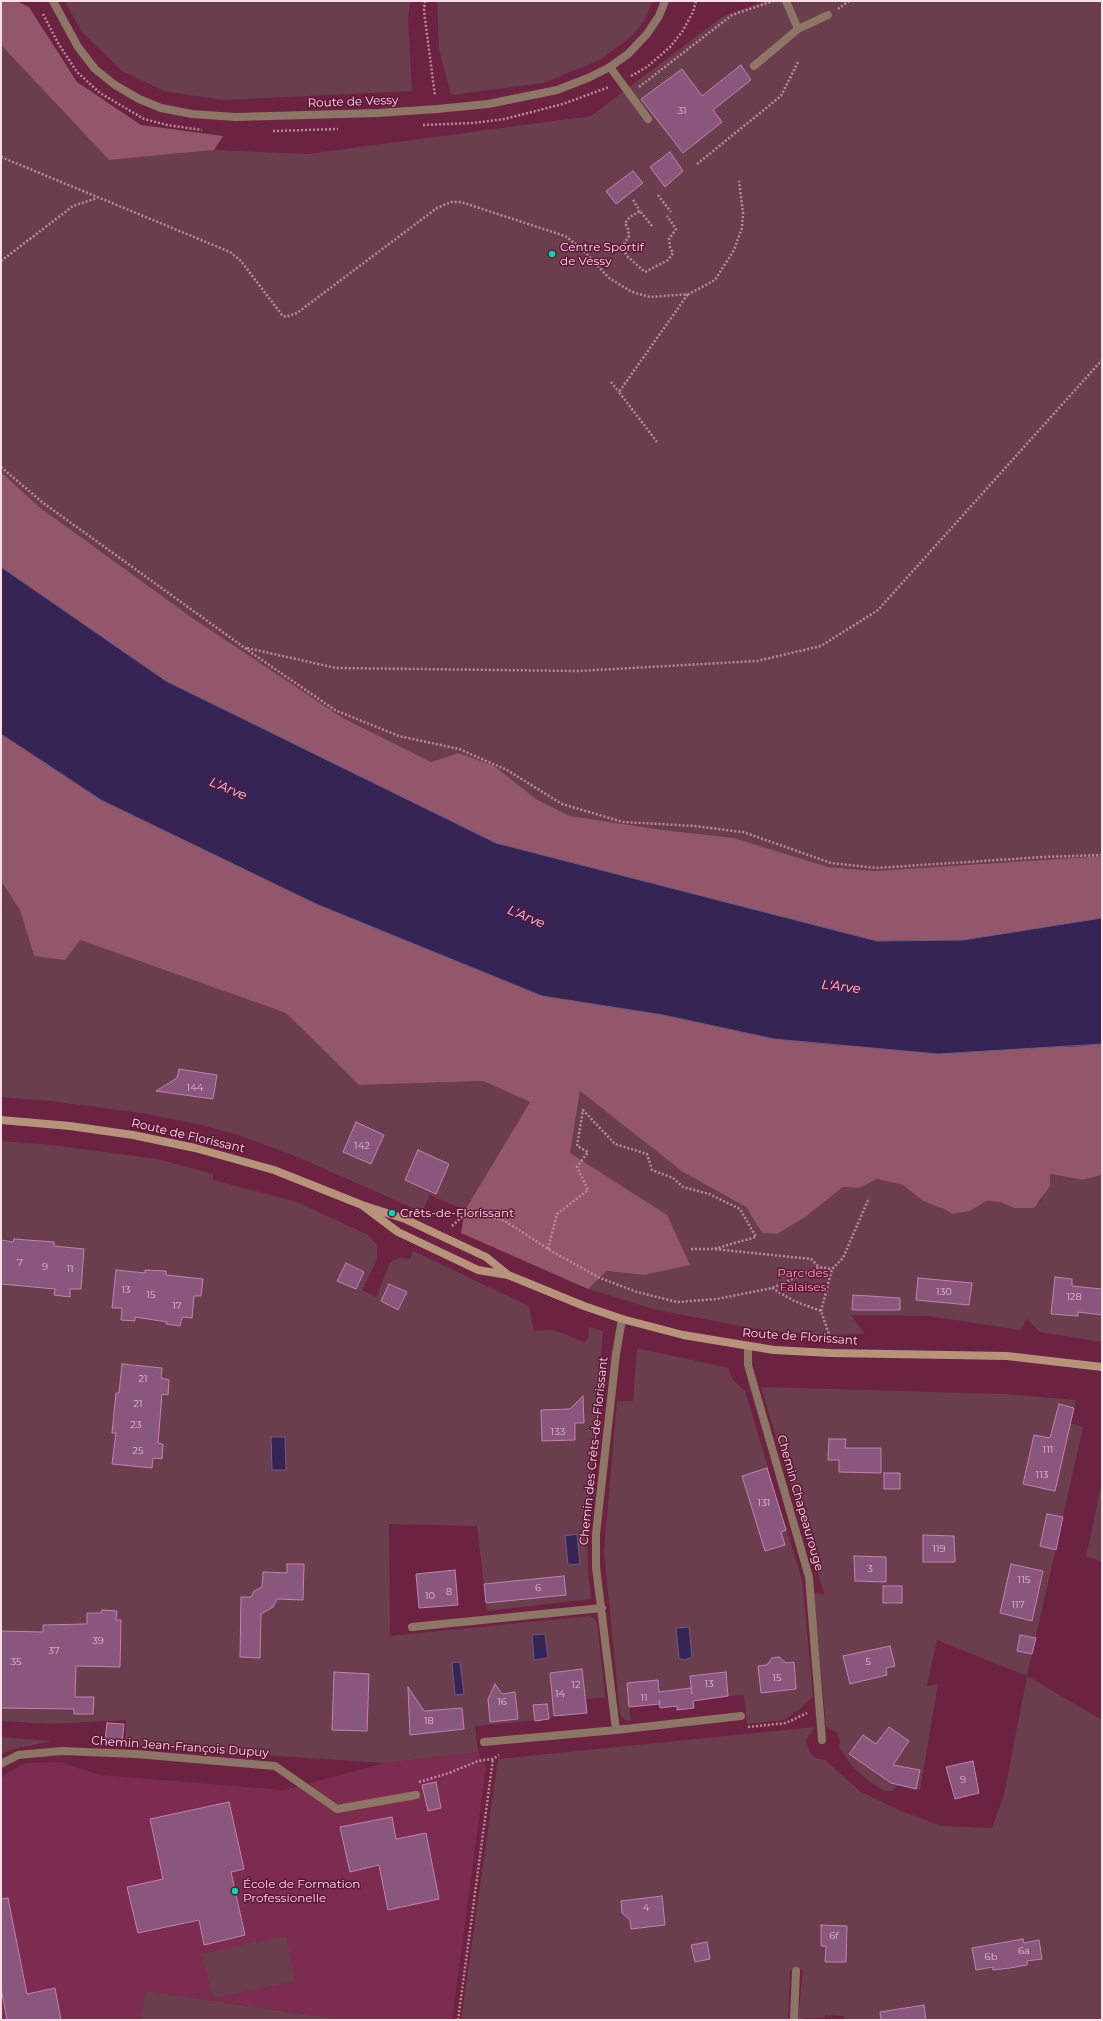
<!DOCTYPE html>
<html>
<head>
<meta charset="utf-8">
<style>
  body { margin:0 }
  #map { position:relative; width:1103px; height:2021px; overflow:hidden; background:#6c2241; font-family:Montserrat,sans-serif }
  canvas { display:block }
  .frame { position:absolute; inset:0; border:2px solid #fbdfe7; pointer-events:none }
</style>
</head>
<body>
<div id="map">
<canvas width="1103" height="2021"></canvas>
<div class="frame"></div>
</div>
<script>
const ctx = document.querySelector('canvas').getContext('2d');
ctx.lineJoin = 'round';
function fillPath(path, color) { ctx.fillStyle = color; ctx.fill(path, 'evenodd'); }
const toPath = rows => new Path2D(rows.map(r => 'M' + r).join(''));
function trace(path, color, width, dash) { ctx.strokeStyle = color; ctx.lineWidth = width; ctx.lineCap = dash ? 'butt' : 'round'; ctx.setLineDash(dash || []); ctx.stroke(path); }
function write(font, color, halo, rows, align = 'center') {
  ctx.font = font + ' Montserrat,sans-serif'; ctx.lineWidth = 3; ctx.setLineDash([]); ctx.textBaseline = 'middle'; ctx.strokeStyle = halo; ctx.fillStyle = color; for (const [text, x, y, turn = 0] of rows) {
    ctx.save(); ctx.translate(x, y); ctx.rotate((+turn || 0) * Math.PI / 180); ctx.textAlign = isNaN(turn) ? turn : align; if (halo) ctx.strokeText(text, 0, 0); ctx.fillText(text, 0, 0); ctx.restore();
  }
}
const built = toPath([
  [478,1752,486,1767,452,2020,345,2020,146,1991,141,2020,1,2020,1,1779,5,1774,26,1763,59,1762,100,1775,284,1790,385,1763]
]);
const green = toPath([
  [66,1,410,1,408,19,412,91,223,100,164,91,122,71,83,33,66,4],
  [437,1,653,1,644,21,633,35,600,60,543,83,451,95,439,49],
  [764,1,1102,1,1102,856,874,871,828,867,734,838,663,830,570,816,536,799,493,765,458,753,431,762,343,718,191,617,38,506,1,472,1,45,109,160,214,150,308,154,591,116,722,17],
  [1,881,20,910,34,956,80,940,286,1013,359,1085,483,1081,530,1102,465,1210,430,1195,422,1212,295,1156,238,1135,202,1125,142,1113,50,1101,1,1097],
  [580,1091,683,1172,746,1207,762,1233,777,1234,804,1218,843,1187,859,1188,877,1179,903,1185,923,1201,944,1209,952,1214,970,1211,986,1201,1000,1202,1014,1208,1040,1202,1044,1194,1049,1174,1083,1180,1102,1175,1102,1342,1040,1332,1027,1319,1020,1330,929,1316,851,1315,865,1334,816,1335,762,1330,657,1310,588,1289,607,1271,644,1275,570,1153],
  [1,1141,53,1145,157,1159,213,1174,213,1180,297,1202,368,1235,377,1245,377,1259,362,1290,376,1297,390,1263,399,1258,410,1259,413,1251,529,1306,534,1331,554,1330,584,1342,588,1339,589,1327,603,1331,587,1527,588,1571,591,1599,487,1611,477,1526,389,1524,390,1636,590,1616,597,1621,605,1698,586,1699,582,1669,550,1673,554,1716,549,1719,475,1726,478,1752,385,1763,125,1746,126,1720,50,1724,1,1721],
  [637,1348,728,1368,733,1380,745,1391,802,1580,813,1696,801,1708,784,1720,747,1724,744,1695,728,1696,725,1672,690,1676,692,1693,676,1694,675,1690,659,1692,658,1680,627,1683,631,1721,625,1720,620,1714,604,1551,617,1401,633,1401],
  [761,1387,1004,1394,1076,1400,1070,1423,1083,1427,1027,1676,1102,1720,1102,2020,844,2020,844,2016,825,2015,825,2018,805,2018,805,2020,798,2020,803,1969,790,1970,788,2020,461,2020,498,1759,815,1727,806,1740,810,1753,816,1758,825,1760,861,1792,901,1811,941,1826,992,1828,1004,1795,1027,1676,937,1640,927,1686,938,1684,920,1790,898,1785,892,1791,885,1791,870,1782,855,1769,839,1748,840,1741,837,1733,826,1726,814,1593,824,1594],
  [1102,1482,1102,1562,1086,1556],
  [1,1737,51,1741,10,1750,1,1755],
  [286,1936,295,1981,213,1998,202,1954],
  [146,1991,345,2020,141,2020]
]);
const forest = toPath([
  [1,1,16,1,29,7,77,82,141,125,223,136,214,150,109,160,1,45],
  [1,472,38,506,191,617,343,718,431,762,458,753,493,765,536,799,570,816,663,830,734,838,828,867,874,871,1102,856,1102,918,963,940,877,941,496,843,166,681,1,567],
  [1,734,101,800,316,904,542,996,663,1015,774,1039,844,1046,1070,1047,1102,1044,1102,1175,1083,1180,1050,1174,1050,1186,1034,1208,1014,1208,1000,1202,986,1201,970,1211,952,1214,944,1209,923,1201,903,1185,877,1179,859,1188,843,1187,804,1218,777,1234,762,1233,746,1207,683,1172,580,1091,570,1153,667,1215,690,1265,644,1275,607,1271,588,1289,461,1233,465,1210,530,1102,483,1081,359,1085,286,1013,80,940,65,960,34,956,20,910,1,881]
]);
const water = toPath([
  [1,567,166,681,496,843,877,941,963,940,1102,918,1102,1044,938,1054,774,1039,663,1015,542,996,316,904,101,800,1,734,1,567],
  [271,1437,285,1437,286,1470,272,1470,271,1437],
  [577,1534,580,1564,568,1565,565,1536,577,1534],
  [689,1627,692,1657,685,1660,679,1659,676,1628,689,1627],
  [545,1634,548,1658,534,1660,532,1635,545,1634],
  [460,1662,464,1694,455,1695,452,1663,460,1662]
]);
const building = toPath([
  [741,65,751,80,713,110,722,122,683,153,641,99,682,69,702,96,741,65],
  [670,152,683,171,665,187,650,167,670,152],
  [633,171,643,183,616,204,606,191,633,171],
  [179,1069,217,1075,213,1099,156,1091,177,1078,179,1069],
  [356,1122,384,1135,371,1164,343,1152,356,1122],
  [418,1150,449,1164,436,1194,405,1180,418,1150],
  [14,1239,54,1242,54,1246,84,1249,81,1289,70,1289,70,1297,54,1295,55,1289,1,1284,1,1240,13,1242,14,1239],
  [346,1263,364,1272,356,1289,337,1281,346,1263],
  [116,1270,145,1273,145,1270,166,1271,166,1275,203,1279,201,1296,194,1296,192,1318,182,1317,180,1326,166,1324,167,1322,135,1317,135,1321,121,1320,122,1308,112,1308,116,1270],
  [1055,1277,1072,1279,1072,1286,1102,1289,1102,1315,1078,1312,1078,1316,1051,1314,1055,1277],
  [918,1278,972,1283,969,1305,916,1300,918,1278],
  [389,1284,407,1292,398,1310,381,1301,389,1284],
  [853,1295,900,1298,900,1310,852,1310,853,1295],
  [122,1364,162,1368,161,1378,169,1380,168,1395,162,1394,158,1443,163,1444,162,1459,153,1458,152,1468,112,1464,116,1433,112,1433,116,1393,119,1393,122,1364],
  [583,1396,584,1423,575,1423,575,1440,542,1441,541,1410,570,1409,583,1396],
  [1059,1404,1074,1408,1055,1491,1023,1484,1034,1435,1050,1438,1059,1404],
  [829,1439,846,1439,845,1448,881,1448,881,1473,839,1472,839,1460,828,1460,829,1439],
  [767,1468,786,1530,781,1532,785,1545,765,1551,742,1476,767,1468],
  [884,1473,900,1473,900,1489,884,1489,884,1473],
  [1047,1514,1063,1517,1056,1550,1040,1546,1047,1514],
  [923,1535,954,1536,955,1562,923,1562,923,1535],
  [854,1556,886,1557,886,1582,855,1581,854,1556],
  [287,1564,304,1564,303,1600,277,1599,273,1607,261,1614,260,1658,240,1657,241,1597,251,1597,254,1591,262,1587,263,1572,287,1573,287,1564],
  [1011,1564,1043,1571,1032,1621,1000,1613,1011,1564],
  [455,1570,458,1605,419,1608,416,1574,455,1570],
  [564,1576,566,1595,486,1603,484,1584,564,1576],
  [883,1586,902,1586,902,1603,883,1603,883,1586],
  [102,1610,117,1611,116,1620,121,1620,120,1667,76,1666,75,1697,94,1697,93,1714,74,1714,74,1709,1,1708,1,1631,43,1632,43,1625,87,1624,87,1613,101,1613,102,1610],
  [1020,1635,1036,1638,1032,1654,1017,1651,1020,1635],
  [890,1646,895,1666,886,1668,887,1675,850,1684,843,1656,890,1646],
  [779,1657,786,1663,794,1662,796,1689,761,1693,758,1666,767,1665,772,1658,779,1657],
  [582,1669,587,1713,554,1716,550,1673,582,1669],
  [334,1672,369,1674,367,1731,332,1730,334,1672],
  [726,1672,728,1696,693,1701,694,1708,677,1710,677,1706,660,1708,659,1700,660,1704,629,1707,627,1683,658,1680,659,1692,691,1688,692,1694,690,1676,726,1672],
  [495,1684,502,1694,515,1692,518,1719,490,1722,488,1699,495,1684],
  [408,1687,424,1711,462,1708,464,1729,410,1735,408,1687],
  [547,1704,549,1719,535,1721,533,1705,547,1704],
  [107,1723,124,1724,122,1743,105,1741,107,1723],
  [889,1727,909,1741,893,1765,920,1770,916,1789,891,1783,849,1754,863,1735,876,1744,889,1727],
  [973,1761,979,1793,955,1799,946,1767,973,1761],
  [436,1782,441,1808,428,1811,422,1785,436,1782],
  [229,1802,244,1869,231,1872,245,1935,204,1945,199,1920,138,1933,127,1887,163,1879,150,1819,229,1802],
  [392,1817,396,1839,426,1833,439,1899,388,1910,379,1865,350,1872,340,1827,392,1817],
  [662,1896,665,1925,631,1929,630,1920,622,1913,621,1901,662,1896],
  [8,1898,27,1994,55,1988,61,2020,7,2020,1,1988,1,1899,8,1898],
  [821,1925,847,1926,846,1962,825,1962,826,1946,821,1946,821,1925],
  [1023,1939,1024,1943,1039,1940,1042,1959,1027,1961,1027,1965,1010,1968,993,1970,993,1967,976,1970,972,1948,1023,1939],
  [707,1942,710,1959,695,1962,691,1945,707,1942],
  [924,2005,926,2020,881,2020,880,2012,924,2005]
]);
const path = toPath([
  [425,1,424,11,435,96],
  [838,9,849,1],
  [43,14,58,43,77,72,100,93,144,119,167,125,202,130],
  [631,76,647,67,670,47,682,32,693,12,696,1],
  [639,87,732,15,773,1],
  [423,125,472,123,505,119,563,104,609,87],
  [273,131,338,129],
  [1,157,230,252,241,261,282,315,286,317,297,313,437,208,451,202,461,202,565,236,581,248,609,278,632,292,650,297,689,294,715,280,734,250,742,228,743,213,739,181],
  [697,164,781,96,798,62],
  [658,195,671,212],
  [633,200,640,211],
  [652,226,640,211,630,217,625,223,628,229,629,236,622,247,627,256,645,272,668,260,673,253,670,247,669,239,676,229,667,216],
  [1,261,73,206,97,198],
  [611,382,619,392],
  [657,442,619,392,688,294],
  [1,467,42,502,256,656,335,710,399,736,459,749,507,770,562,804,623,822,695,826,743,832,831,863,876,868,1043,857,1102,855],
  [247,648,336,668,578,671,757,661,821,646,878,610,1102,360],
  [452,1226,463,1216,475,1211,505,1221,553,1252,600,1278,637,1292,677,1302,717,1299,772,1288,819,1267,832,1269],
  [548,1249,557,1214,588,1190,577,1167,588,1152,577,1146,583,1110,615,1144,647,1154,652,1170,673,1178,683,1187,709,1194,740,1209,756,1237,714,1249,811,1259,819,1267],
  [691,1249,714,1249],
  [772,1288,794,1301,821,1311,831,1340],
  [821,1311,832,1269,843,1258,869,1198],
  [748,1727,786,1723,807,1713],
  [419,1782,449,1773,478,1761,493,1759,499,1755],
  [458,2020,493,1759]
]);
const service = toPath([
  [786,1,798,29],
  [754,66,798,29,828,15],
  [610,67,648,119],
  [1,1764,18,1755,62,1751,136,1754,275,1766,337,1809,416,1795],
  [794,2020,796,1971]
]);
const minor = toPath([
  [622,1319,616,1354,596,1534,596,1567,616,1730,741,1716],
  [748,1347,748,1365,809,1577,822,1740],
  [412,1627,602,1608],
  [484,1742,616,1730]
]);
const tertiary = toPath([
  [53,1,78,47,95,69,115,85,139,99,161,108,192,114,235,117,378,113,437,109,488,104,557,90,588,78,610,67,628,54,647,34,659,16,665,1]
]);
const secondary = toPath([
  [1,1120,70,1126,133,1135,195,1148,274,1170,362,1205,405,1219,486,1257,507,1274],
  [362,1205,398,1232,478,1270,508,1275,584,1306,622,1319,683,1335,774,1350,831,1353,1007,1356,1102,1367]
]);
const markers = [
  [552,254,4,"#00d5b7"],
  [392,1213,4,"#00d5b7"],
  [235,1891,4,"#00d5b7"]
];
const numberNames = [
  ["31",682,111],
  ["144",195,1088],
  ["142",362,1146],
  ["7",20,1263],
  ["9",45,1267],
  ["11",70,1269],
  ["13",126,1290],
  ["130",944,1292],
  ["15",151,1295],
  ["128",1074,1297],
  ["17",177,1306],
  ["21",143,1379],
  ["21",138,1404],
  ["23",136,1425],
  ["133",558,1432],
  ["111",1048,1450],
  ["25",138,1451],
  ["113",1042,1475],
  ["131",764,1503],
  ["119",939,1549],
  ["3",870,1569],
  ["115",1024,1580],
  ["6",538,1588],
  ["8",449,1592],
  ["10",430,1596],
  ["117",1018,1605],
  ["39",98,1641],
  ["37",54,1651],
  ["35",16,1662],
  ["5",868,1662],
  ["15",777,1678],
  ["13",709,1684],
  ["12",576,1685],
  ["14",560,1694],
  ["11",644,1698],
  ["16",502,1702],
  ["18",429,1721],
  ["9",963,1780],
  ["4",646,1908],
  ["6f",834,1936],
  ["6a",1024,1951],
  ["6b",991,1957]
];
const streetNames = [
  ["Route de Vessy",353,102,-2],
  ["Route de Florissant",188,1136,13],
  ["Route de Florissant",800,1337,4],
  ["Chemin des Crêts-de-Florissant",594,1451,-84],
  ["Chemin Chapeaurouge",800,1503,74],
  ["Chemin Jean-François Dupuy",180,1747,4]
];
const poiNames = [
  ["Centre Sportif",560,247],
  ["de Vessy",560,261],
  ["Crêts-de-Florissant",400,1213],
  ["École de Formation",243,1884],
  ["Professionelle",243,1898]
];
const parkNames = [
  ["Parc des",803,1273],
  ["Falaises",803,1287]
];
const waterNames = [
  ["L'Arve",228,789,23],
  ["L'Arve",526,917,23],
  ["L'Arve",841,987,7]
];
fillPath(built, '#7c2c4e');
fillPath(green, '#6b3e4e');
fillPath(forest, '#93576c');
fillPath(water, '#352454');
trace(water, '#705c80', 1);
fillPath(building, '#8a577c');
trace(building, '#c67fb2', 1);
trace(path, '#ba899c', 2.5, [2, 2]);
trace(service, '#8d7666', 8);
trace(minor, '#8d7666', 8);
trace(tertiary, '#8d7666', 8);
trace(secondary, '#b79379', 8);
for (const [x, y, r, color] of markers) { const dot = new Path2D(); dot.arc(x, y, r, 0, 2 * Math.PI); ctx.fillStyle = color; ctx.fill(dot); trace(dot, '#5f1637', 1.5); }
write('10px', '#dfbdcc', null, numberNames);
write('12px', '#fbdfe7', '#5f1637', streetNames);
write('12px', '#fbdfe7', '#5f1637', poiNames, 'left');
write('12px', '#fa9fbe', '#5f1637', parkNames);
write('italic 13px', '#ddd4f5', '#5f1637', waterNames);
</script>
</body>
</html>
